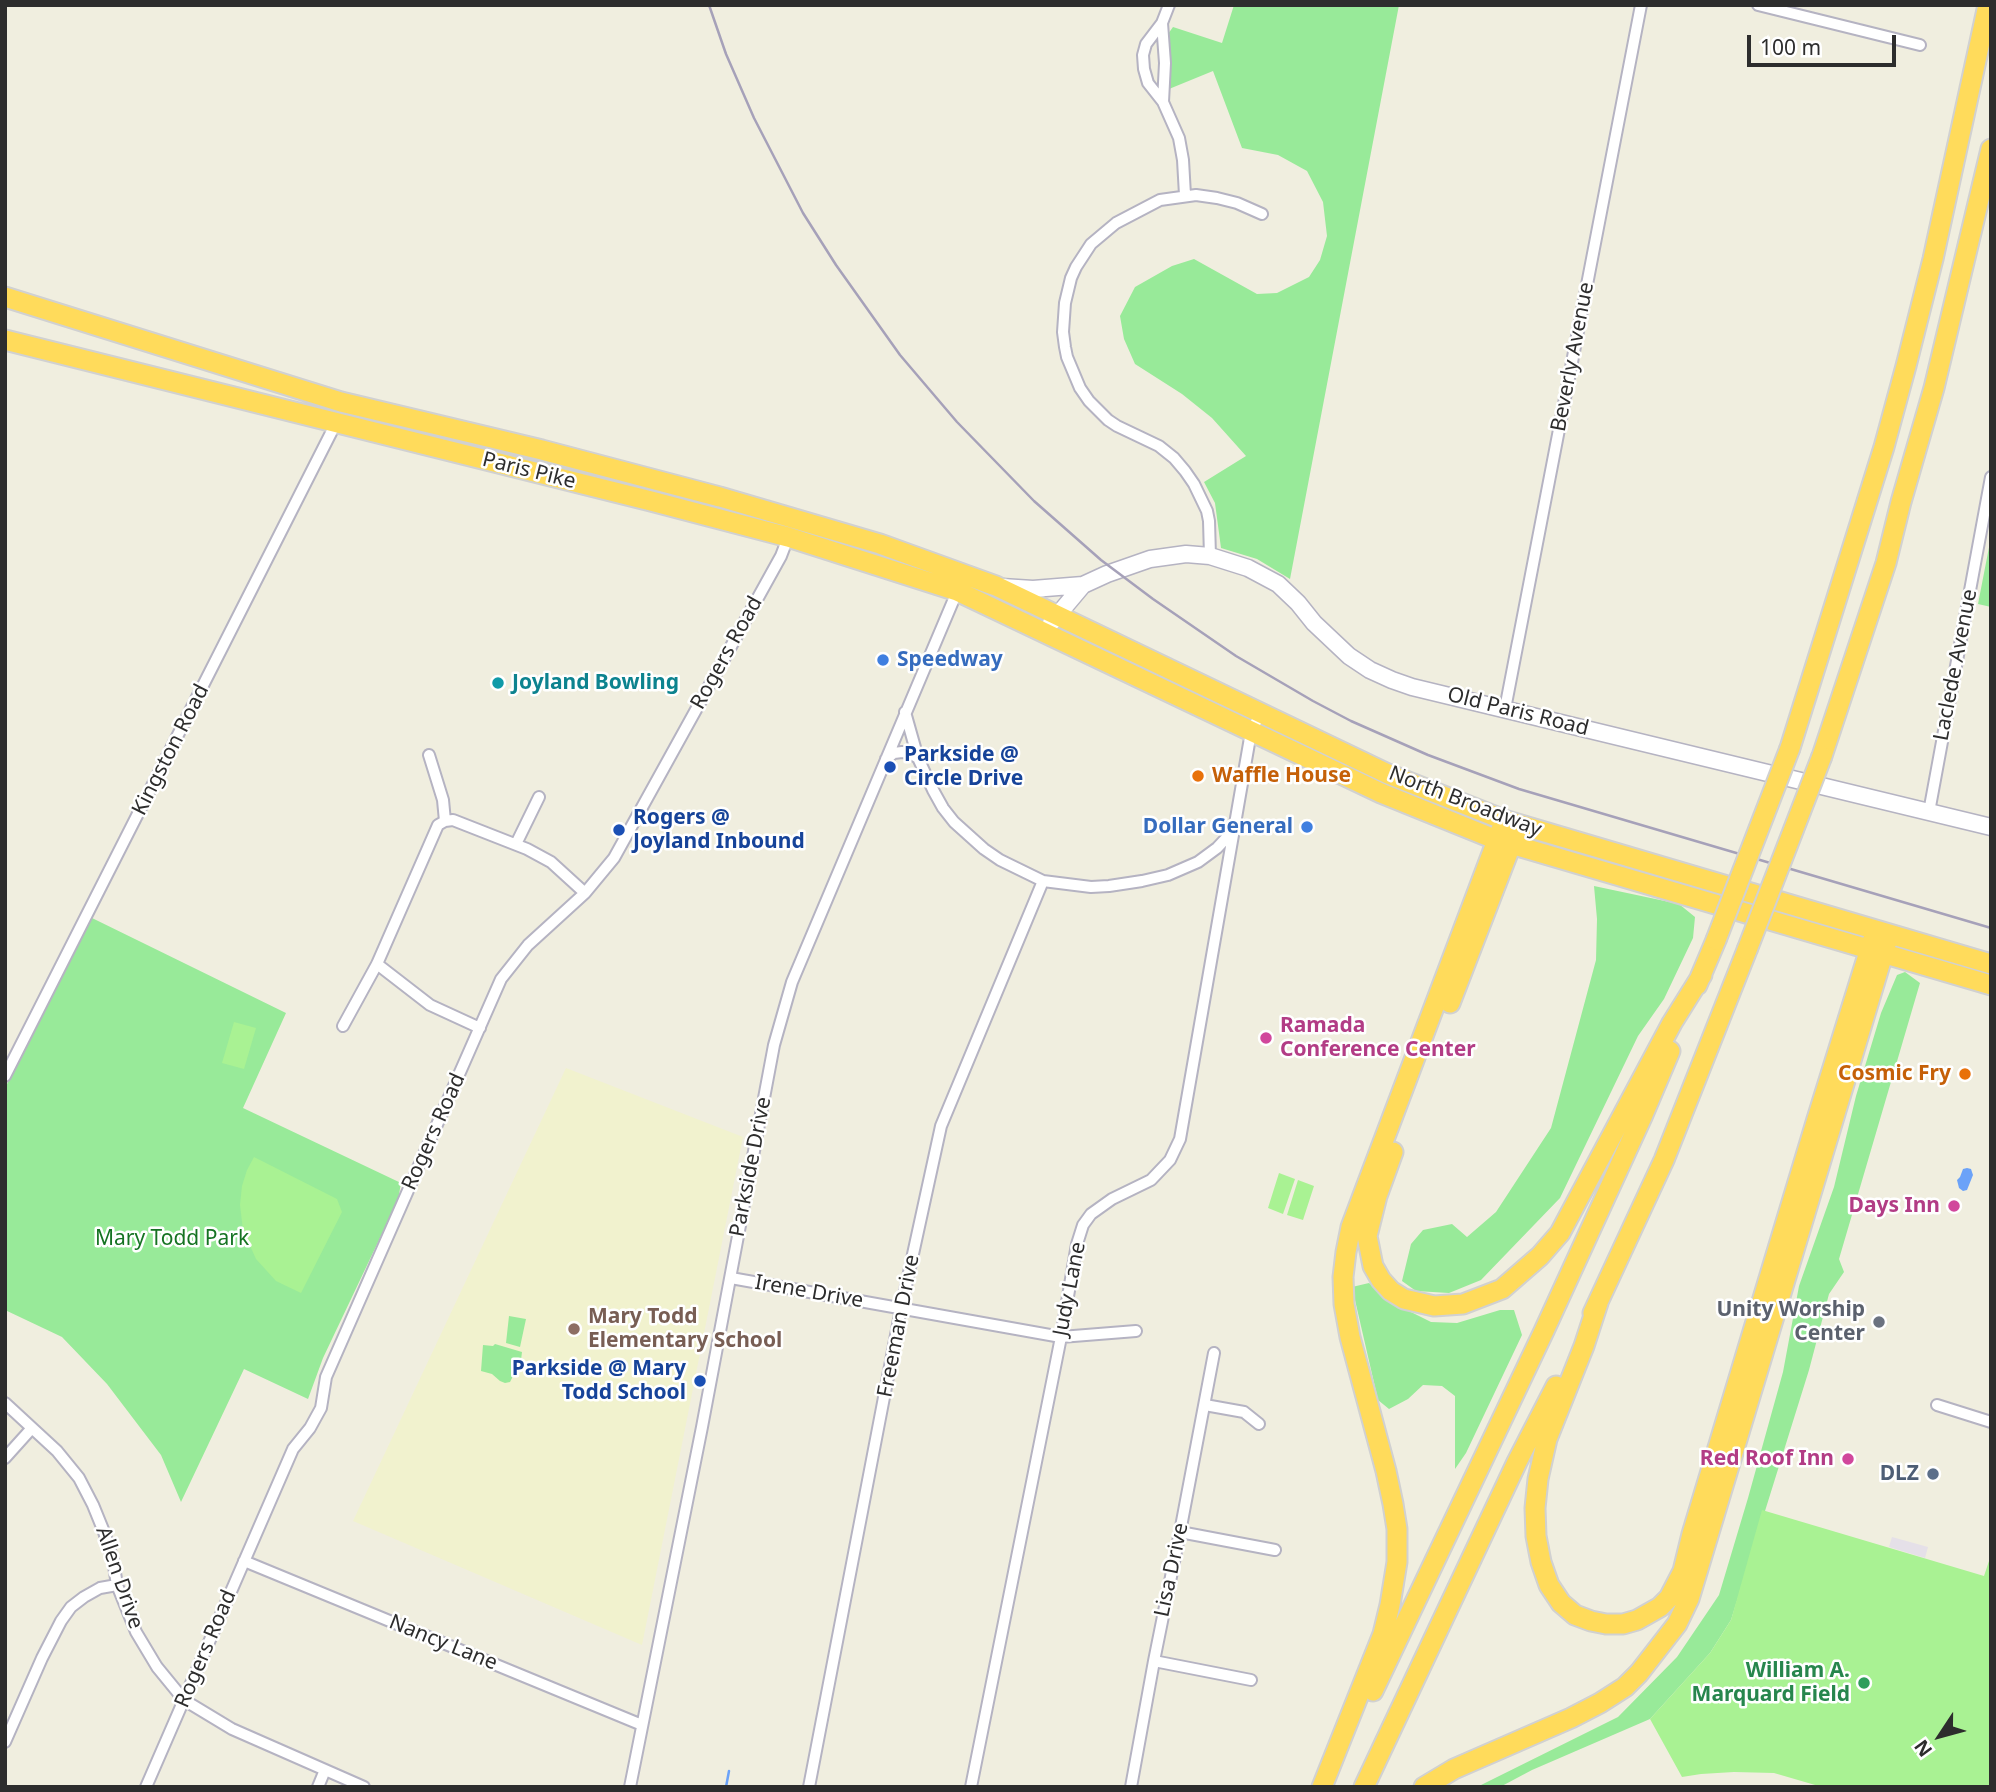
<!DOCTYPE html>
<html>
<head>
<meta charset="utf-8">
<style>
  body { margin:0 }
  #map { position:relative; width:1996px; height:1792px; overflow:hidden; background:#f0eedf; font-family:"Noto Sans",sans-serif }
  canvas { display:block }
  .frame { position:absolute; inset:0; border:7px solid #2d2d2d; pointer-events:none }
  .north { position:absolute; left:1905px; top:1701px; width:70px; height:70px; -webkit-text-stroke:5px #fff; paint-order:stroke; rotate:234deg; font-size:19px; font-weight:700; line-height:28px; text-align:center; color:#2d2d2d }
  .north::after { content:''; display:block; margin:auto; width:24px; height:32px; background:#2d2d2d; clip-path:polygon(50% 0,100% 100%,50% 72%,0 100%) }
  .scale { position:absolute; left:1747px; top:35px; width:149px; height:32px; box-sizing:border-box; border:4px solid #2d2d2d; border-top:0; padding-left:9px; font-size:21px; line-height:24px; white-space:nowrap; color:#2d2d2d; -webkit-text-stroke:5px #fff; paint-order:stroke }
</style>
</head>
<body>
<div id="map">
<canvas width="1996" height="1792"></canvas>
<div class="frame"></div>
<div class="north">N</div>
<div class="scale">100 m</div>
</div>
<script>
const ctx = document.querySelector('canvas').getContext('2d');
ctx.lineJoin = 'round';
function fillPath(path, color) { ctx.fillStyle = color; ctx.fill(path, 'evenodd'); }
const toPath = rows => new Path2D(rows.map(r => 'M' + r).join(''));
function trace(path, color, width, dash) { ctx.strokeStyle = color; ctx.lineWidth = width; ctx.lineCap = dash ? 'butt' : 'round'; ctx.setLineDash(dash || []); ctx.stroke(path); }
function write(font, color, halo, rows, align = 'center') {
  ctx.font = font + ' "Noto Sans",sans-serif'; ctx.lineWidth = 5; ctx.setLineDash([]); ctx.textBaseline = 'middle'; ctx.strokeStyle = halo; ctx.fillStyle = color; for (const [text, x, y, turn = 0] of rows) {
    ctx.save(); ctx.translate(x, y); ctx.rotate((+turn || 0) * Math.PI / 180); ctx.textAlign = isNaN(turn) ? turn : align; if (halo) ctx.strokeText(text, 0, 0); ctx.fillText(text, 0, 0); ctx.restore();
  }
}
const industrial = toPath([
  [1892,1537,1928,1547,1925,1558,1889,1547]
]);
const education = toPath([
  [566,1068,743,1137,642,1645,353,1521]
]);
const green = toPath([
  [1234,5,1399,5,1290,579,1257,559,1221,548,1215,503,1204,482,1246,456,1212,418,1182,394,1135,364,1124,339,1120,316,1135,287,1172,266,1194,259,1257,294,1277,293,1309,277,1320,260,1327,236,1323,202,1307,171,1278,155,1242,148,1213,71,1169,89,1171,65,1168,34,1173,27,1222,43],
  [1991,537,1991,607,1978,604],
  [1594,886,1679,904,1695,917,1693,938,1664,999,1638,1036,1560,1198,1481,1280,1449,1293,1416,1291,1402,1281,1411,1244,1423,1230,1452,1224,1467,1237,1496,1212,1551,1128,1596,960,1597,919],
  [92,918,286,1013,243,1108,401,1183,398,1200,323,1358,308,1399,244,1369,181,1502,161,1455,107,1384,62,1337,5,1310,5,1088],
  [1905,972,1920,983,1839,1259,1844,1272,1829,1294,1809,1370,1731,1620,1710,1653,1650,1719,1532,1770,1500,1787,1477,1787,1618,1717,1677,1657,1719,1595,1748,1498,1783,1372,1799,1286,1834,1187,1856,1096,1881,1013,1897,975],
  [1369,1283,1389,1301,1431,1322,1457,1323,1500,1310,1514,1310,1522,1335,1466,1453,1455,1469,1455,1396,1442,1386,1423,1385,1408,1399,1389,1409,1378,1400,1352,1287],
  [509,1316,526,1319,520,1347,506,1343],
  [495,1344,522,1352,521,1360,510,1382,505,1383,500,1381,492,1374,481,1371,483,1345,493,1346]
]);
const pitch = toPath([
  [234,1022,256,1028,244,1069,222,1063],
  [254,1157,337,1199,342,1212,301,1293,276,1281,256,1259,243,1230,240,1205,242,1186,247,1170],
  [1279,1173,1295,1179,1283,1214,1268,1208],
  [1298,1180,1314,1186,1303,1220,1287,1215],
  [1762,1510,1984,1576,1991,1555,1991,1787,1822,1787,1774,1773,1734,1772,1701,1774,1682,1777,1650,1719,1710,1653,1731,1620]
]);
const water = toPath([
  [1967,1168,1971,1169,1973,1175,1967,1190,1963,1191,1959,1188,1957,1180,1960,1177,1963,1169]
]);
const stream = toPath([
  [726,1787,729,1771]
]);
const street = toPath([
  [1169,5,1162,23,1146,44,1143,55,1144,69,1148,83,1163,102,1179,138,1183,160,1185,195],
  [1758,5,1920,45],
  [1162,23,1165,63,1163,102],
  [1210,556,1209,521,1207,511,1194,484,1185,471,1174,458,1159,446,1117,426,1108,420,1089,401,1080,388,1067,357,1065,347,1063,332,1065,303,1071,278,1076,267,1091,244,1116,223,1160,200,1196,195,1217,198,1237,203,1262,214],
  [1505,709,1641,5],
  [905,712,918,758,933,790,943,808,954,822,984,849,1000,860,1043,881,1091,887,1109,886,1142,881,1168,875,1198,862,1217,848,1232,832],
  [429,755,443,800,445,821],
  [886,759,894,753,902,752,910,753,918,758],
  [1929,812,1991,477],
  [516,844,539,797],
  [377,964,430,1005,480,1028],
  [343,1026,377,964,438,825,445,821,453,820,527,849,551,862,585,893],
  [5,1076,336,423],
  [731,1278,1061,1337,1136,1331],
  [5,1403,57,1451,79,1478,93,1505,104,1532,113,1560,117,1585,136,1632,157,1667,184,1700,232,1729,364,1787],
  [1205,1405,1244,1412,1259,1424],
  [1937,1405,1991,1422],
  [5,1458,32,1428],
  [1180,1532,1275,1550],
  [244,1561,642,1725],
  [1154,1661,1251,1680],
  [5,1742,42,1658,61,1621,71,1607,84,1597,100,1588,117,1585],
  [146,1787,293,1449,310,1428,321,1408,326,1377,501,979,528,945,585,893,614,858,781,556,789,535],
  [318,1787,325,1770],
  [630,1787,702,1427,774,1045,792,982,959,587],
  [809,1787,901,1309,941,1126,1043,881],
  [971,1787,1061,1337,1077,1244,1083,1225,1091,1214,1112,1199,1151,1180,1170,1160,1180,1139,1251,732,1261,712],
  [1131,1787,1154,1661,1180,1532,1214,1353]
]);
const secondary = toPath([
  [1002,587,1033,589,1083,585,1107,574,1150,559,1186,554,1210,556,1248,568,1278,584,1298,603,1314,623,1349,656,1370,670,1392,680,1412,687,1991,827],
  [1051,623,1083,585]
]);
const highway = toPath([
  [5,297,341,402,542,450,720,497,880,544,996,586,1388,774,1504,820,1991,964],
  [5,340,651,501,788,537,957,591,1381,793,1497,840,1991,985],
  [1790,748,1884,447,1906,366,1933,259,1988,5],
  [1822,756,1886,563,1901,502,1934,388,1991,149],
  [1697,985,1716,940],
  [1450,1003,1516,832],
  [1393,1152,1377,1196,1367,1236,1373,1266,1381,1280,1391,1291,1404,1299,1434,1306,1463,1304,1502,1289,1540,1256,1560,1233,1672,1023,1702,975],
  [1598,1303,1584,1346,1547,1439,1538,1479,1535,1508,1536,1536,1541,1562,1549,1585,1561,1603,1575,1615,1591,1621,1606,1624,1623,1624,1637,1620,1660,1607,1669,1598,1683,1571,1692,1534,1817,1119,1873,939],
  [1593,1313,1664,1160,1747,950],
  [1373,1691,1544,1331,1642,1117,1670,1051],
  [1322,1787,1383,1634,1390,1605,1397,1562,1397,1529,1393,1504,1386,1471,1350,1337,1344,1304,1343,1277,1346,1252,1351,1227,1502,827],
  [1364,1787,1517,1462,1556,1386],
  [1424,1787,1454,1769,1571,1718,1600,1703,1625,1687,1639,1673,1677,1624,1689,1599,1887,941]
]);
const rail = toPath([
  [709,5,726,54,754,118,803,213,836,265,900,355,957,422,1034,501,1101,560,1153,599,1236,656,1313,701,1351,721,1428,755,1519,789,1991,928]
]);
const highwayBridge = toPath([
  [1716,940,1790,748],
  [1747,950,1822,756]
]);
const markers = [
  [883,660,7,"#3f7fe0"],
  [498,683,7,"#0f9aa8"],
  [890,767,7,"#1a4fb4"],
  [1198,776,7,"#e8710a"],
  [1307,827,7,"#3f7fe0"],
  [619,830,7,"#1a4fb4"],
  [1266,1038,7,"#d1479c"],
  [1965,1074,7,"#e8710a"],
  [1954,1206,7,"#d1479c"],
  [1879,1322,7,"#6b7280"],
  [574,1329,7,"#8d6e63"],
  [700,1381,7,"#1a4fb4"],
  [1848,1459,7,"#d1479c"],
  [1933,1474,7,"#5c6f8a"],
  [1864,1683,7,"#2e9e5b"]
];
const streetNames = [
  ["Beverly Avenue",1573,357,-79],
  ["Paris Pike",529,471,14],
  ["Rogers Road",727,653,-61],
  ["Laclede Avenue",1956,665,-79],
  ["Old Paris Road",1518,712,14],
  ["Kingston Road",171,750,-63],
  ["North Broadway",1465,802,21],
  ["Rogers Road",434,1132,-66],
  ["Parkside Drive",751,1167,-79],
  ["Judy Lane",1070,1289,-79],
  ["Irene Drive",809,1292,10],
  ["Freeman Drive",899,1326,-79],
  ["Lisa Drive",1172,1570,-78],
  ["Allen Drive",119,1578,71],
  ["Nancy Lane",443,1643,22],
  ["Rogers Road",206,1649,-67]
];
const shopNames = [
  ["Speedway",897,660],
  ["Dollar General",1293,827,"right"]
];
const cultureNames = [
  ["Joyland Bowling",512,683]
];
const transitNames = [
  ["Parkside @",904,755],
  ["Circle Drive",904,779],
  ["Rogers @",633,818],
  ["Joyland Inbound",633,842],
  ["Parkside @ Mary",686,1369,"right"],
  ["Todd School",686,1393,"right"]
];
const foodNames = [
  ["Waffle House",1212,776],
  ["Cosmic Fry",1951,1074,"right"]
];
const hotelNames = [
  ["Ramada",1280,1026,"left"],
  ["Conference Center",1280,1050,"left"],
  ["Days Inn",1940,1206],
  ["Red Roof Inn",1834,1459]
];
const parkNames = [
  ["Mary Todd Park",172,1239]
];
const worshipNames = [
  ["Unity Worship",1865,1310],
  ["Center",1865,1334]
];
const educationNames = [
  ["Mary Todd",588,1317],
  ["Elementary School",588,1341]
];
const serviceNames = [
  ["DLZ",1919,1474]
];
const leisureNames = [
  ["William A.",1850,1671],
  ["Marquard Field",1850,1695]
];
fillPath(industrial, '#e5e0e8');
fillPath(education, '#f1f2ce');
fillPath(green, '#98ea99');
fillPath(pitch, '#a9f293');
fillPath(water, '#6ba2f8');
trace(stream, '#6ba2f8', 2.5);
trace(street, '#b5b3c2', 14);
trace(secondary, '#b5b3c2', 19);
trace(highway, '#d1d1d1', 23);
trace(street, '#fff', 10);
trace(secondary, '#fff', 16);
trace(highway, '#ffdb5b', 19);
trace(rail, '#a6a1b9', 2.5);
trace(highwayBridge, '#d1d1d1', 23, []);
trace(highwayBridge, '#ffdb5b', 19);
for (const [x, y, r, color] of markers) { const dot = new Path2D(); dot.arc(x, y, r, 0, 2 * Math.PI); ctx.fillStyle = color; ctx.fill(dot); trace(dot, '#fff', 2.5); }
write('21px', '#2d2d2d', '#fff', streetNames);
write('bold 21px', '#366cbe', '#fff', shopNames, 'left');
write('bold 21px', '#0d838f', '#fff', cultureNames, 'left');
write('bold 21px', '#164399', '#fff', transitNames, 'left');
write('bold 21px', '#c56008', '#fff', foodNames, 'left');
write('bold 21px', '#b23c85', '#fff', hotelNames, 'right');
write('21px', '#157322', '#fff', parkNames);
write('bold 21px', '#5b616d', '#fff', worshipNames, 'right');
write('bold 21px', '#785e54', '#fff', educationNames, 'left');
write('bold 21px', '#4e5e75', '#fff', serviceNames, 'right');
write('bold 21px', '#27864d', '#fff', leisureNames, 'right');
</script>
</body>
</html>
